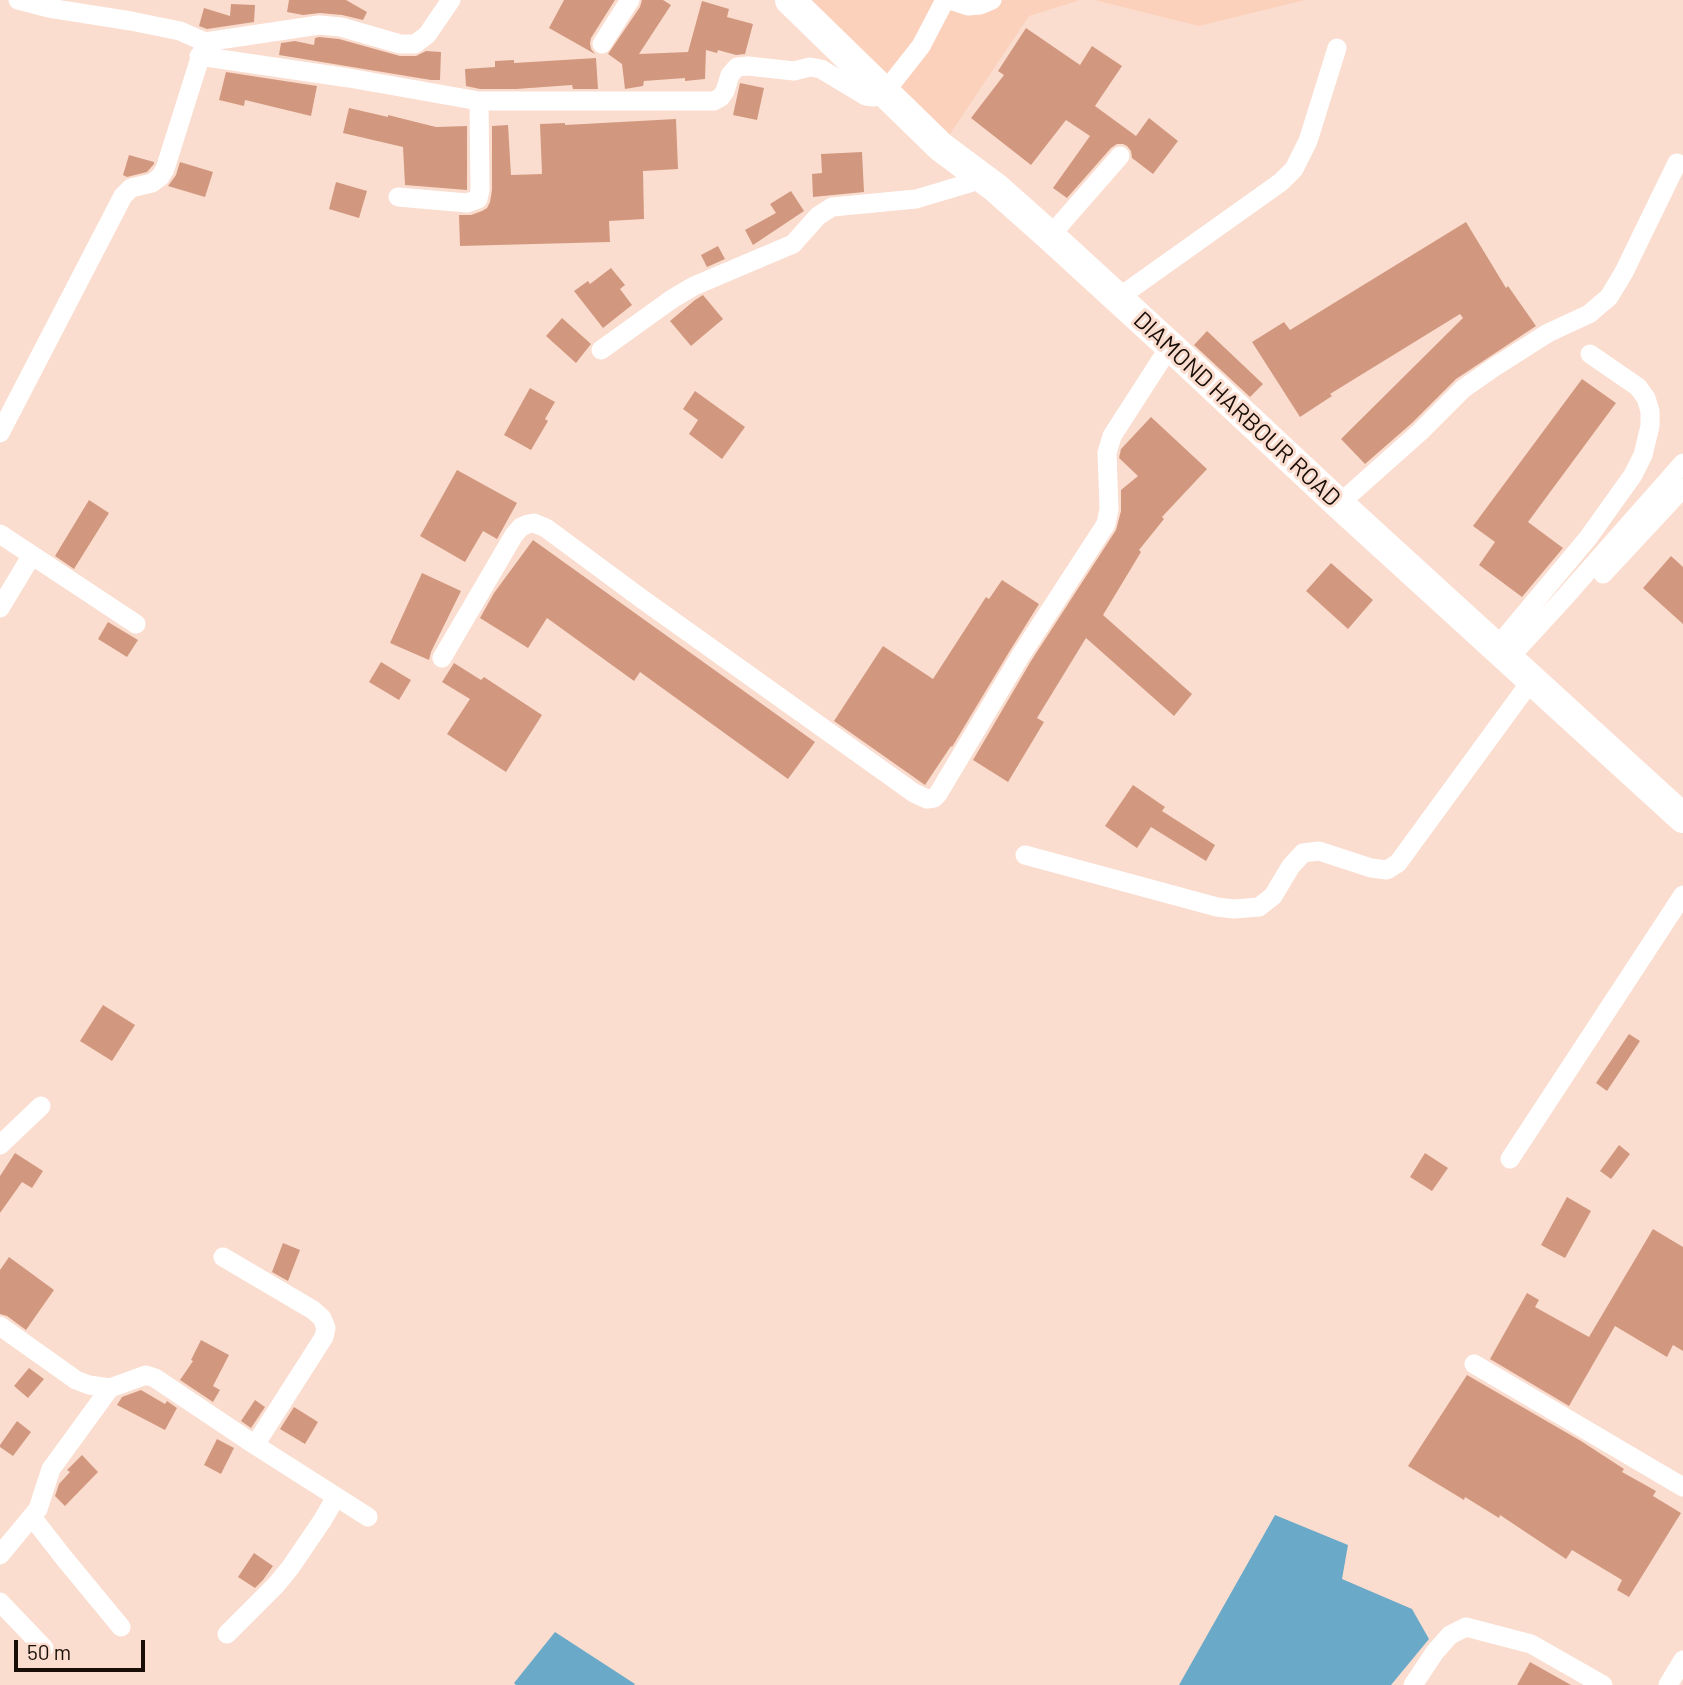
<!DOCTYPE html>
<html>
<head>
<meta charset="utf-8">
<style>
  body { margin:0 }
  #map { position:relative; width:1683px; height:1685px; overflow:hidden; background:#faddcf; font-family:Barlow,sans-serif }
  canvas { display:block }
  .scale { position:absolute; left:14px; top:1640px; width:131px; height:32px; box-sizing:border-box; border:4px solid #180d07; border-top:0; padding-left:9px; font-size:21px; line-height:24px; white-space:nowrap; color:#180d07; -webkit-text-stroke:5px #faddcf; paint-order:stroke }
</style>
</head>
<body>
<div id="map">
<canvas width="1683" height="1685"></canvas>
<div class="scale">50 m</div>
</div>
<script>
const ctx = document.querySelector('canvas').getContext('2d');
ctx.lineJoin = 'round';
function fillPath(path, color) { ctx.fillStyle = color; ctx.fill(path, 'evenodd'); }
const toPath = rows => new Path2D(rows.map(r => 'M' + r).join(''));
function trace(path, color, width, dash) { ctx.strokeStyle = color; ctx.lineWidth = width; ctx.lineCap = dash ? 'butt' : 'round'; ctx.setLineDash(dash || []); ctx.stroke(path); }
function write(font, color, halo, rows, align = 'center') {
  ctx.font = font + ' Barlow,sans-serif'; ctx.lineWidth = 6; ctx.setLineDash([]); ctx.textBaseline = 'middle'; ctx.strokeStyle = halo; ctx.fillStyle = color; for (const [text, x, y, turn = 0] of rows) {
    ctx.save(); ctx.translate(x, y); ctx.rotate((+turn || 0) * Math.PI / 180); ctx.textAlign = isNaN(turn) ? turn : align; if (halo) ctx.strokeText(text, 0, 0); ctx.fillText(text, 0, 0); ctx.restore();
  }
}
const built = toPath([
  [795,0,1080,0,1029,16,942,146],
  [1094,0,1305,0,1199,26]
]);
const water = toPath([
  [1275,1515,1348,1545,1342,1579,1412,1609,1429,1639,1391,1685,1179,1685],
  [555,1632,635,1684,634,1685,516,1685,514,1683]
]);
const building = toPath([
  [289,0,346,0,367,12,363,20,342,15,320,13,303,15,287,12],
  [564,0,615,0,591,38,590,43,591,49,595,54,549,28],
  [642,0,663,0,671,5,639,54,688,52,702,1,729,9,727,17,753,24,745,54,736,55,718,50,717,53,706,50,705,79,685,81,685,78,644,81,643,86,625,89,622,64,608,54,640,7],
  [231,4,255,5,254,22,207,29,199,26,204,8,230,16],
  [1026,28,1080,65,1092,46,1122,66,1095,106,1136,136,1149,118,1178,141,1153,174,1132,158,1131,151,1127,146,1123,144,1117,144,1111,148,1067,198,1053,188,1090,136,1066,120,1031,165,971,118,1004,75,998,71],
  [319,37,339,39,400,56,416,56,426,51,441,52,440,80,431,80,279,55,281,43,295,41,314,45,315,38],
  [596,58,598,89,573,89,572,85,516,89,480,89,466,86,465,69,495,67,495,61,514,60,514,63],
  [226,72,317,86,311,116,245,100,244,106,219,100],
  [740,83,764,88,757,120,733,115],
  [349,108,388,117,388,115,436,127,467,126,467,190,405,185,403,147,343,133],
  [676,119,678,169,643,171,644,219,609,221,610,242,460,246,459,215,471,215,482,211,487,208,490,202,492,190,492,126,508,125,511,175,542,174,540,124,565,123,565,125],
  [862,152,864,192,813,197,812,174,822,173,821,154],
  [129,155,154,162,154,164,147,172,127,177,123,175],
  [180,162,213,172,205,197,168,186,176,175],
  [336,182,367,191,359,218,329,209],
  [791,191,804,211,753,245,745,230,776,213,770,204],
  [1466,222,1506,288,1508,286,1536,326,1456,379,1412,423,1365,464,1341,439,1463,318,1460,314,1330,394,1332,396,1300,417,1252,342,1284,322,1290,330],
  [718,246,725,259,707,267,701,255],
  [611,268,625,285,620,289,632,305,603,328,574,291,588,281,590,284],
  [703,295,723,319,691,346,670,321,695,300],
  [562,318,591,344,576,363,546,336],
  [1207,331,1263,384,1250,397,1194,345],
  [1582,379,1616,403,1528,522,1563,548,1522,597,1479,565,1495,542,1473,526],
  [530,388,555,402,545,419,548,421,531,450,504,435],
  [695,391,745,427,722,459,689,434,698,420,683,409],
  [1151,417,1207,469,1162,517,1164,519,1139,550,1141,552,1103,615,1192,694,1174,716,1086,638,1037,718,1044,722,1008,782,973,760,1031,661,1116,530,1121,511,1121,490,1138,476,1119,458,1121,449],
  [457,470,517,503,497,539,483,531,465,562,420,536],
  [89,500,109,513,74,569,55,556],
  [533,540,815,742,788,779,640,672,634,681,547,618,528,648,480,618,494,593],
  [1671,556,1683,567,1683,624,1643,588],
  [1331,563,1373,600,1348,629,1306,591],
  [422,573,461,591,431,652,429,660,390,643],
  [1002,580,1039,604,1011,649,952,747,951,746,925,785,834,721,883,646,933,679,986,597,989,599],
  [108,622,138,640,127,657,98,639],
  [381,662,411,680,399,700,369,682],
  [454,663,481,680,484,677,542,715,506,772,447,734,470,699,442,682],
  [1133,785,1165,807,1162,811,1215,845,1206,861,1151,827,1137,848,1105,826],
  [103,1005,135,1025,112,1061,80,1041],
  [1629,1034,1640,1041,1607,1091,1596,1083],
  [1619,1145,1630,1154,1611,1179,1600,1171],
  [15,1153,43,1171,32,1188,22,1182,0,1213,0,1176],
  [1425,1153,1448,1168,1432,1191,1410,1177],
  [1567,1197,1591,1211,1565,1258,1541,1245],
  [1653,1229,1683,1247,1683,1351,1673,1345,1667,1357,1615,1326,1569,1406,1490,1359,1527,1293,1539,1300,1535,1307,1589,1337],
  [283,1243,300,1250,288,1281,272,1272],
  [9,1257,54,1290,26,1330,7,1316,0,1314,0,1270],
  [201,1340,229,1355,213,1386,220,1390,213,1402,180,1380,193,1361,191,1360],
  [29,1368,44,1379,28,1398,14,1386],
  [1467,1375,1581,1441,1624,1469,1622,1472,1656,1491,1653,1496,1681,1513,1629,1597,1617,1590,1622,1580,1572,1550,1566,1559,1500,1515,1499,1518,1465,1497,1464,1500,1408,1466],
  [141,1390,165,1404,167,1401,177,1408,165,1430,117,1405,122,1397],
  [255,1400,265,1407,251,1428,241,1421],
  [294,1407,318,1422,305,1444,280,1429],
  [17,1421,31,1432,13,1456,0,1447,0,1445],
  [217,1439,234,1448,221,1474,204,1465],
  [82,1455,98,1472,65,1506,55,1496,59,1484,70,1472,67,1470],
  [254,1553,273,1566,263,1580,255,1588,238,1577],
  [1530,1662,1571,1685,1517,1685]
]);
const minor = toPath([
  [18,0,49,8,131,21,180,31,205,42],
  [950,0,968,6,980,5,992,0],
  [602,44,630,0],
  [199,56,349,78,479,101,714,101,721,97,725,91,730,75,737,67,748,66,794,71,810,67,821,69,866,96,874,97,884,93,921,46,945,0],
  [398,197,467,203,478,199,480,190,479,101],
  [1050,236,1120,156],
  [1118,298,1281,182,1294,169,1308,141,1337,48],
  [601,350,672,299,694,286,793,244,818,216,832,207,916,199,983,179],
  [0,433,123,196,131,188,152,183,160,177,165,169,205,42,319,25,341,27,400,44,415,44,427,35,451,0],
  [1339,504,1420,432,1463,389,1493,368,1548,333,1589,314,1609,297,1624,272,1677,163],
  [0,534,136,624],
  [1603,574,1683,488],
  [0,608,32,555],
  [1496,648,1588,538,1633,475,1643,455,1650,426,1650,411,1646,398,1638,387,1590,354],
  [442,658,514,535,521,527,528,524,534,523,546,528,642,599,914,793,927,799,934,798,938,794,1021,655,1106,524,1109,509,1107,453,1112,436,1170,346],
  [1508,659,1564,598,1683,463],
  [1025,855,1217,907,1234,909,1259,907,1273,896,1291,866,1303,853,1319,851,1371,868,1387,870,1398,863,1531,681],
  [0,1145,41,1106],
  [1510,1159,1683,895],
  [223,1257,313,1310,322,1318,326,1328,324,1337,255,1445],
  [0,1326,76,1380,89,1385,110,1388,146,1375,155,1378,255,1445,368,1517],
  [1474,1364,1683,1487],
  [32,1517,64,1558,121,1627],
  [0,1555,38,1509,51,1469,110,1388],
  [0,1602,44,1648],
  [227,1634,276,1585,290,1568,322,1521,336,1497],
  [1413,1685,1435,1652,1450,1635,1466,1627,1531,1644,1603,1685],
  [1668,1685,1683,1660]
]);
const highway = toPath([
  [790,0,941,147,996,188,1050,236,1170,346,1339,504,1683,818]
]);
const streetNames = [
  ["DIAMOND HARBOUR ROAD",1237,409,43]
];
fillPath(built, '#fcd1bc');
fillPath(water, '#6ba9c8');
fillPath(building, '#d2987f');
trace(minor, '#fff', 19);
trace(highway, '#fff', 30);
write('24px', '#180d07', '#faddcf', streetNames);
</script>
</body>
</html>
